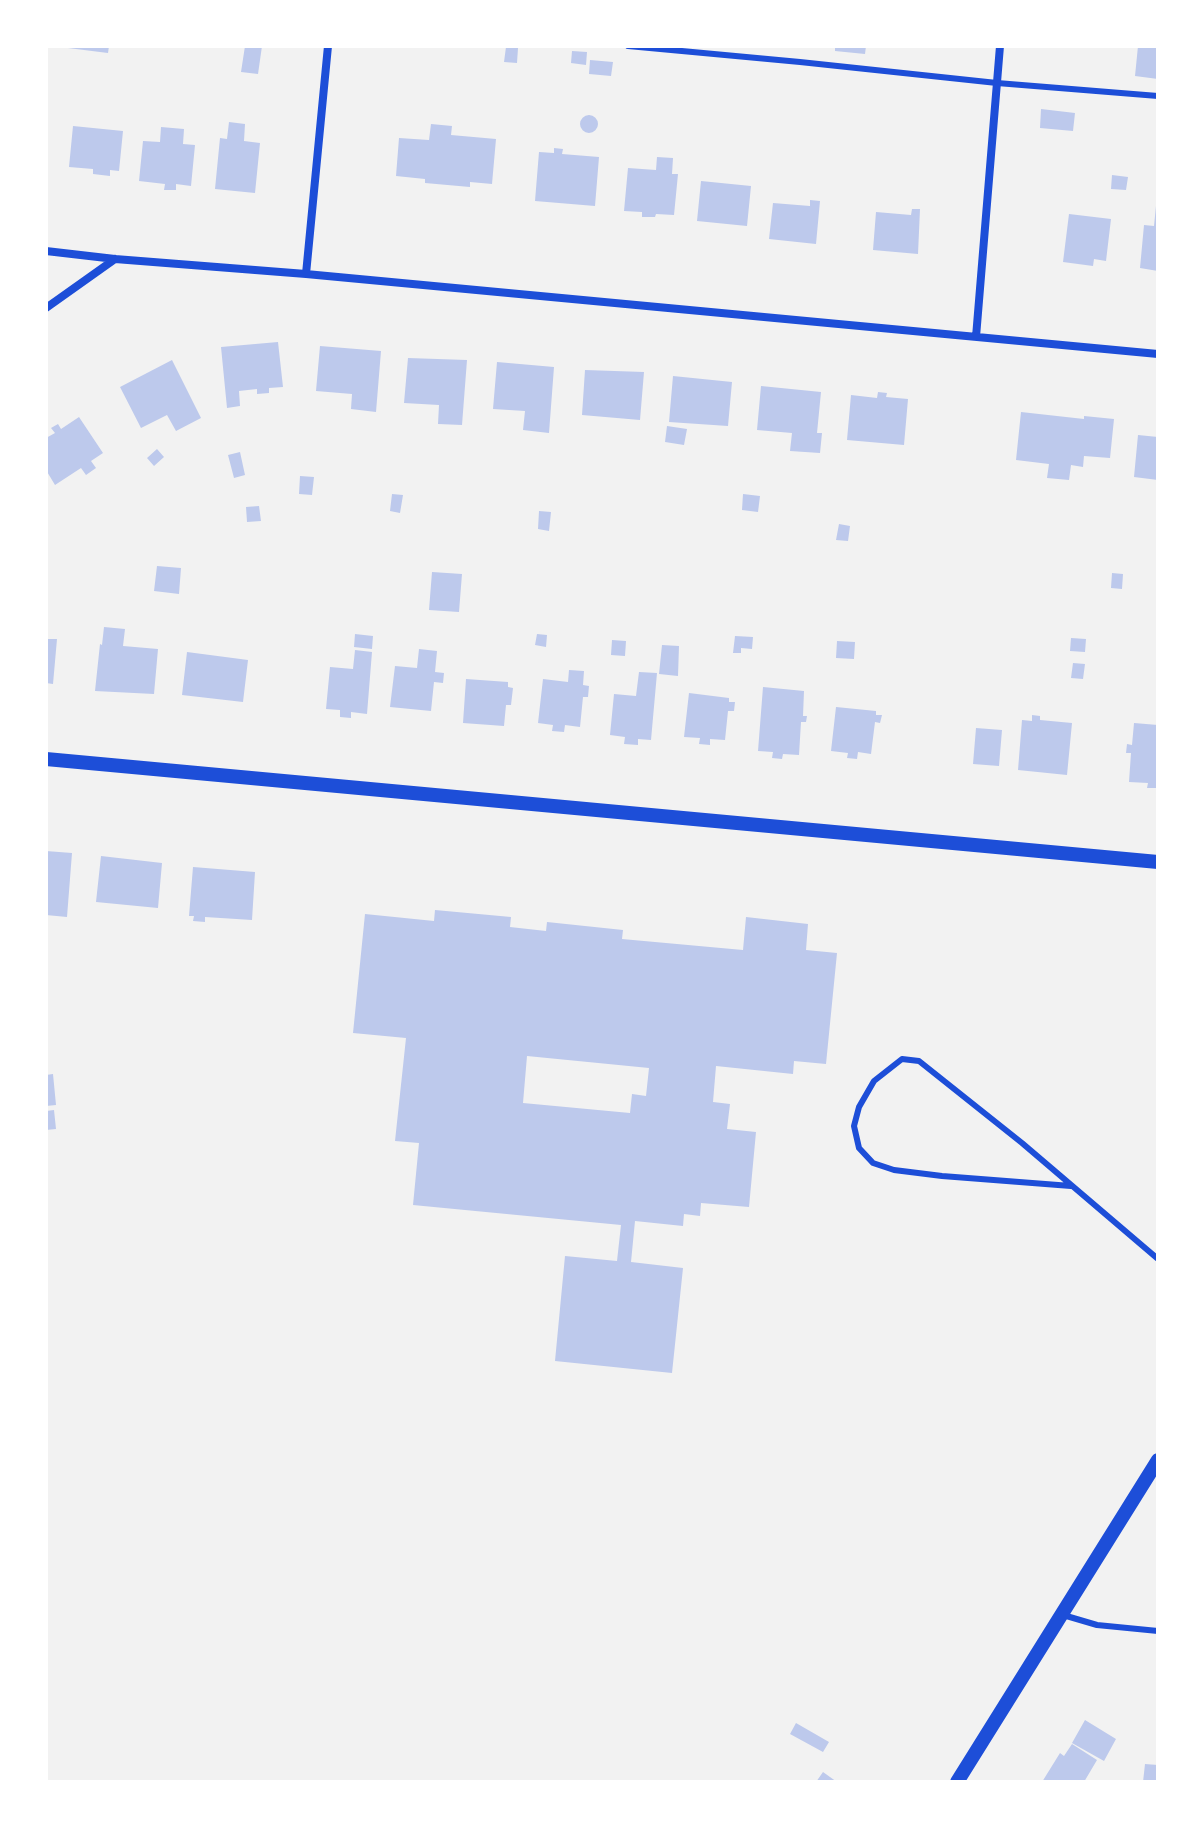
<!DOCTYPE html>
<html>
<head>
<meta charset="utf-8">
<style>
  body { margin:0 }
  #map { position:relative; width:1204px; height:1828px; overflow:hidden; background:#f2f2f2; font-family:Rubik,sans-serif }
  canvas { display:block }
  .frame { position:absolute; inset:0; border:48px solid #fff; pointer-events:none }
</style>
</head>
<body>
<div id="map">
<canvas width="1204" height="1828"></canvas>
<div class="frame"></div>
</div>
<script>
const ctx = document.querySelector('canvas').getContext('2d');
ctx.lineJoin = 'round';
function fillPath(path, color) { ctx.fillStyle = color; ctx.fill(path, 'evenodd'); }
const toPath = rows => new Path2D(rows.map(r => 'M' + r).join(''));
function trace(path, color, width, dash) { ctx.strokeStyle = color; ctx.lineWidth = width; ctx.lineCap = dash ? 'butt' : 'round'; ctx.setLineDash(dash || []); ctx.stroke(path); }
const building = toPath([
  [68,46,109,46,108,53,68,48],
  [245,46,262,46,258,74,241,72],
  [835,46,866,46,865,54,835,51],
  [1138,46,1158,46,1158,79,1135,76],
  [506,47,518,48,517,63,504,62],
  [572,51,587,52,586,65,571,63],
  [590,60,613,62,611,76,589,74],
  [1041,109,1075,113,1073,131,1040,128],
  '580 124a9 9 0 1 1 18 0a9 9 0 1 1-18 0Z',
  [229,122,245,124,244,141,260,143,255,193,215,189,220,138,227,139],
  [431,124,452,126,451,135,496,139,492,184,470,182,470,187,425,183,425,179,396,176,399,138,429,140],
  [73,126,123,131,119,171,110,170,110,176,93,174,93,169,69,167],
  [161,127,184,129,183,144,195,145,191,186,176,184,176,190,164,190,165,184,139,181,143,141,160,142],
  [554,148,563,149,562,154,599,157,595,206,535,201,539,152,554,153],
  [657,157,673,158,672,174,678,174,674,215,656,214,655,217,642,217,642,212,624,211,628,168,656,170],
  [1112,175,1128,177,1126,190,1111,189],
  [701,181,751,186,747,226,697,221],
  [810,200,820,201,816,244,769,239,773,203,810,206],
  [1156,206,1158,206,1158,271,1140,268,1144,225,1154,226],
  [912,209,920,209,918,254,873,250,876,212,911,215],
  [1069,214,1111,219,1106,261,1094,259,1093,266,1063,262],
  [278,342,283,387,269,388,269,393,257,394,257,389,239,391,240,406,227,408,221,347],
  [320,346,381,351,376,412,351,409,352,394,316,391],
  [408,358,467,360,462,425,438,424,439,405,404,403],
  [172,360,201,418,176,431,167,415,141,428,120,387],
  [497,362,554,367,549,433,523,430,525,411,493,409],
  [585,370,644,372,640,420,582,415],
  [673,376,732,382,728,426,669,422],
  [761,386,821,392,817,433,822,433,820,453,790,451,792,433,757,430],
  [878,392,887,393,886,397,908,399,904,445,847,440,851,395,877,398],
  [1021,412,1084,419,1084,416,1114,419,1110,458,1084,456,1083,467,1071,465,1069,480,1047,478,1049,464,1016,460],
  [79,417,103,453,91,461,96,468,86,475,81,468,55,485,46,470,46,438,55,433,51,428,58,424,61,429],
  [667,426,687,429,684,445,665,442],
  [1138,435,1158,437,1158,480,1134,477],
  [157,449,164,457,154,466,147,458],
  [240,452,245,475,234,478,228,455],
  [300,476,314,477,312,495,299,494],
  [392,494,403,495,400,513,390,511],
  [743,494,760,496,758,512,742,510],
  [259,506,261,521,247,522,246,507],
  [539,511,551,512,549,531,538,529],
  [839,524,850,526,848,541,836,540],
  [157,566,181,568,179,594,154,591],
  [432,572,462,574,459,612,429,610],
  [1112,573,1123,574,1122,589,1111,588],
  [104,627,125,629,123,646,158,649,154,694,95,691,100,644,102,645],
  [355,634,373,636,372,649,354,647],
  [537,634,547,635,546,647,535,645],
  [735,636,753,637,752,649,741,648,741,653,733,653],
  [1071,638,1086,639,1085,652,1070,651],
  [46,639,57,639,53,684,46,683],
  [612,640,626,641,625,656,611,655],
  [837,641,855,642,854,659,836,658],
  [662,645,679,646,678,676,659,674],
  [419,649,437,651,435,672,444,673,443,683,434,682,431,711,390,707,395,666,417,668],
  [355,650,372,652,367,714,351,712,351,718,340,717,340,710,326,709,330,667,353,669],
  [187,652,248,660,243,702,182,695],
  [1073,663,1085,664,1083,679,1071,678],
  [569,670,584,671,583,685,589,686,588,697,583,697,580,727,565,725,564,732,552,731,553,725,538,723,543,679,568,682],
  [639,672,657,673,651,740,638,739,638,745,624,744,625,737,610,735,614,694,636,696],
  [466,679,508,682,508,687,513,688,511,705,506,705,504,726,463,723],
  [763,687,804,691,803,716,807,716,806,722,801,722,799,755,783,754,782,759,772,758,773,752,758,751],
  [689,693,729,698,729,702,735,702,734,711,728,711,725,740,710,739,710,745,699,744,700,738,684,737],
  [836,707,876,711,876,715,882,715,880,723,875,722,871,754,858,752,857,759,847,758,848,753,831,751],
  [1032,715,1040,716,1040,720,1072,723,1067,775,1018,770,1022,720,1032,721],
  [1134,723,1158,725,1158,788,1147,788,1148,783,1129,782,1131,753,1126,753,1127,744,1132,745],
  [976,728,1002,730,999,766,973,764],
  [46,851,72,853,67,917,46,915],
  [101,856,162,863,158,908,96,902],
  [193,867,255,872,252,920,205,917,205,922,193,921,194,916,189,916],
  [435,910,511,917,510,927,546,931,547,922,623,930,622,939,743,950,746,917,808,924,806,950,837,953,826,1064,794,1061,793,1074,716,1066,713,1102,730,1104,727,1129,756,1132,749,1207,701,1203,700,1216,684,1214,683,1226,635,1221,631,1262,683,1268,672,1373,555,1361,565,1256,617,1261,621,1225,413,1205,419,1143,395,1141,406,1038,353,1033,365,914,434,921],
  [527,1056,649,1068,646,1096,632,1094,630,1113,523,1103],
  [53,1074,56,1105,46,1106,46,1075],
  [54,1110,56,1129,46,1130,46,1111],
  [1085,1720,1116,1739,1104,1761,1072,1743],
  [796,1723,829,1742,823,1752,790,1734],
  [1072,1744,1097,1760,1084,1782,1042,1782,1060,1753,1064,1756],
  [1145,1764,1158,1765,1158,1782,1143,1782],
  [823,1772,837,1782,816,1782]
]);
const service = toPath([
  [628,46,800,62,997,83,1158,96],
  [1071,1186,942,1176,894,1170,873,1163,859,1148,854,1126,859,1107,874,1081,902,1059,919,1061,1022,1143,1158,1259],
  [1063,1615,1097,1625,1158,1631]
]);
const minor = toPath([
  [46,251,115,259,306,274,1158,354],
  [306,274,328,46],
  [46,308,115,259],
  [976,337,1000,46]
]);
const tertiary = toPath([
  [46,759,1158,862],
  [957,1782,1158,1460]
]);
fillPath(building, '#bdc9ec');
trace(service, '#1d4ed8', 6);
trace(minor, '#1d4ed8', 8);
trace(tertiary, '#1d4ed8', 14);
</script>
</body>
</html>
